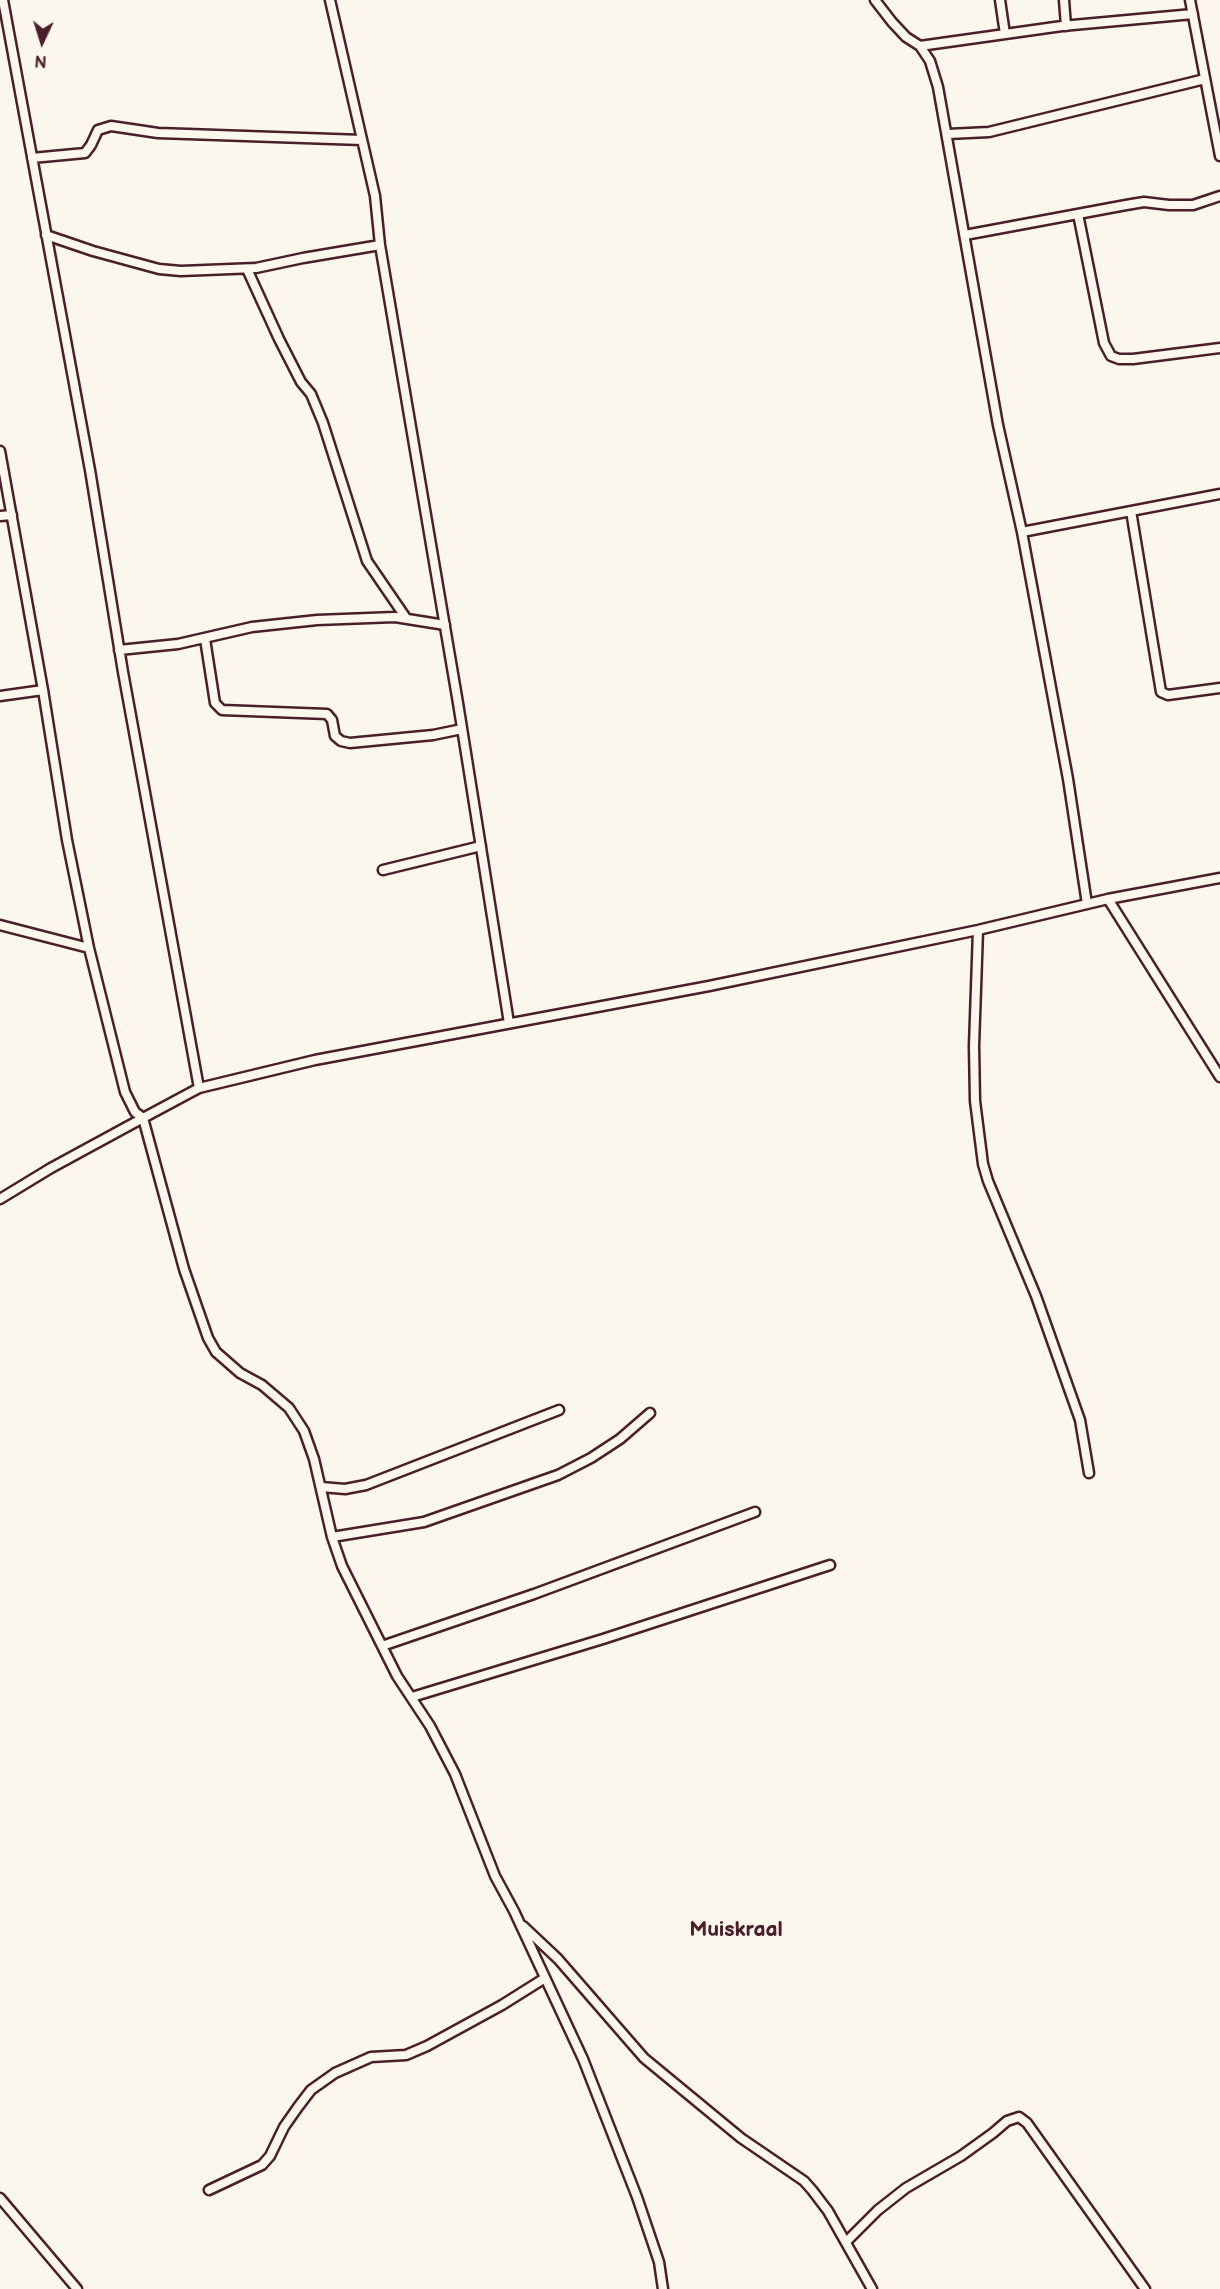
<!DOCTYPE html>
<html>
<head>
<meta charset="utf-8">
<style>
  body { margin:0 }
  #map { position:relative; width:1220px; height:2289px; overflow:hidden; background:#fbf7ec; font-family:"Balsamiq Sans",sans-serif }
  canvas { display:block }
  .north { position:absolute; left:12px; top:12px; width:60px; height:60px; -webkit-text-stroke:4px #fbf7ec; paint-order:stroke; rotate:184deg; font-size:16px; font-weight:700; line-height:24px; text-align:center; color:#4a1f2b }
  .north::after { content:''; display:block; margin:auto; width:21px; height:27px; background:#4a1f2b; clip-path:polygon(50% 0,100% 100%,50% 72%,0 100%) }
</style>
</head>
<body>
<div id="map">
<canvas width="1220" height="2289"></canvas>
<div class="north">N</div>
</div>
<script>
const ctx = document.querySelector('canvas').getContext('2d');
ctx.lineJoin = 'round';
const toPath = rows => new Path2D(rows.map(r => 'M' + r).join(''));
function trace(path, color, width, dash) { ctx.strokeStyle = color; ctx.lineWidth = width; ctx.lineCap = dash ? 'butt' : 'round'; ctx.setLineDash(dash || []); ctx.stroke(path); }
function write(font, color, halo, rows, align = 'center') {
  ctx.font = font + ' "Balsamiq Sans",sans-serif'; ctx.lineWidth = 4.5; ctx.setLineDash([]); ctx.textBaseline = 'middle'; ctx.strokeStyle = halo; ctx.fillStyle = color; for (const [text, x, y, turn = 0] of rows) {
    ctx.save(); ctx.translate(x, y); ctx.rotate((+turn || 0) * Math.PI / 180); ctx.textAlign = isNaN(turn) ? turn : align; if (halo) ctx.strokeText(text, 0, 0); ctx.fillText(text, 0, 0); ctx.restore();
  }
}
const street = toPath([
  [3,0,90,470,123,672,199,1088,143,1118,184,1269,208,1338,216,1352,240,1373,262,1385,289,1408,304,1431,314,1459,332,1537,342,1566,397,1676,430,1726,455,1774,495,1876,514,1911,583,2059,637,2197,659,2262,663,2289],
  [330,0,375,196,380,245,458,703,509,1023],
  [875,0,892,22,906,37,920,46,930,61,938,87,998,425,1022,532,1068,779,1087,904],
  [1000,0,1005,34],
  [1064,0,1066,26],
  [1190,0,1220,156],
  [920,46,1062,26,1193,14],
  [948,134,989,132,1205,79],
  [32,158,85,153,91,145,98,130,111,126,158,133,362,140],
  [1078,214,1104,343,1111,356,1119,359,1133,359,1220,348],
  [46,235,93,251,159,269,181,271,256,268,303,258,380,245],
  [965,235,1126,205,1144,202,1169,205,1193,205,1220,196],
  [247,269,279,339,301,382,311,394,323,423,367,561,406,618],
  [0,451,43,690,67,840,89,948,125,1092,135,1112,143,1118,51,1168,0,1199],
  [1131,511,1161,692,1168,695,1220,688],
  [0,516,12,515],
  [1022,532,1220,494],
  [205,639,215,703,222,710,327,714,332,720,335,736,341,741,350,743,433,735,462,729],
  [119,650,178,644,252,627,317,620,395,617,445,625],
  [0,696,43,690],
  [383,870,481,846],
  [1108,899,1220,1077],
  [0,925,89,948],
  [978,930,974,1046,975,1101,983,1164,988,1181,1036,1296,1080,1420,1089,1473],
  [199,1088,315,1060,709,986,978,930,1108,899,1220,878],
  [321,1487,345,1489,366,1485,559,1410],
  [332,1537,424,1522,558,1475,591,1458,620,1439,650,1413],
  [382,1646,534,1594,755,1512],
  [412,1697,603,1639,830,1565],
  [523,1926,558,1959,644,2058,741,2138,804,2181,812,2190,828,2211,872,2289],
  [209,2190,262,2165,270,2156,284,2127,298,2107,311,2090,335,2073,371,2057,406,2055,427,2046,502,2005,545,1978],
  [0,2198,77,2289],
  [846,2242,878,2210,906,2188,961,2156,993,2133,1007,2121,1019,2117,1027,2123,1145,2289]
]);
const districtNames = [
  ["Muiskraal",736,1931]
];
trace(street, '#4a1f2b', 13);
trace(street, '#fbf7ec', 8);
write('bold 21px', '#4a1f2b', '#fbf7ec', districtNames);
</script>
</body>
</html>
